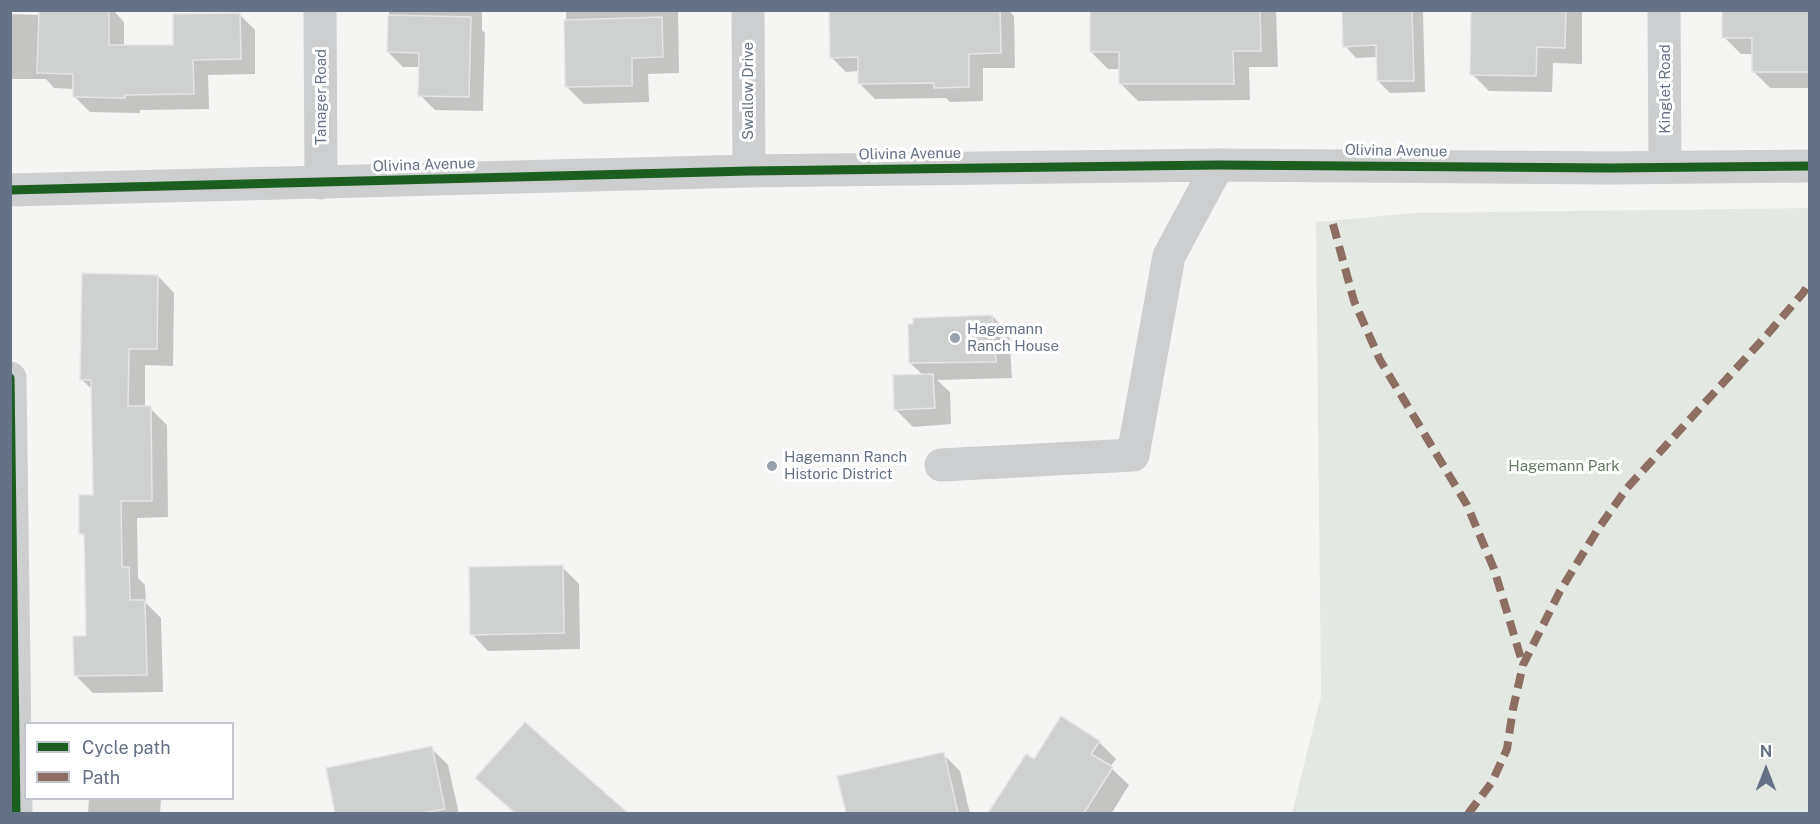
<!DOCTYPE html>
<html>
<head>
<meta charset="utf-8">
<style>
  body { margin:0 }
  #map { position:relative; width:1820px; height:824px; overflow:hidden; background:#f5f6f4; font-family:"Public Sans",sans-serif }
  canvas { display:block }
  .frame { position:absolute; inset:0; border:12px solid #657184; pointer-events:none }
  .legend { position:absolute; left:24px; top:722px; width:210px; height:78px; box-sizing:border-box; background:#fff; border:2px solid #c1c6ce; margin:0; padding:8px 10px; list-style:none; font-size:18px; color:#657184 }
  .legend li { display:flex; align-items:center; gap:12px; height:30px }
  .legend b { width:30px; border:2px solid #c1c6ce }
  .north { position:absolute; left:1736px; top:740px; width:60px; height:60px; -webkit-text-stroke:4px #fff; paint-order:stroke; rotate:0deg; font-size:16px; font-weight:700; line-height:24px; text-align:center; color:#657184 }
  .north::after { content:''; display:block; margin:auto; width:21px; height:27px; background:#657184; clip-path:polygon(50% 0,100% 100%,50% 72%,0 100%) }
</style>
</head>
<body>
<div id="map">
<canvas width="1820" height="824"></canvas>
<div class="frame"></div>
<ul class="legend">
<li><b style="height:8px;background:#1b5e20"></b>Cycle path</li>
<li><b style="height:8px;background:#8d6e63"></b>Path</li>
</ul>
<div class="north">N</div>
</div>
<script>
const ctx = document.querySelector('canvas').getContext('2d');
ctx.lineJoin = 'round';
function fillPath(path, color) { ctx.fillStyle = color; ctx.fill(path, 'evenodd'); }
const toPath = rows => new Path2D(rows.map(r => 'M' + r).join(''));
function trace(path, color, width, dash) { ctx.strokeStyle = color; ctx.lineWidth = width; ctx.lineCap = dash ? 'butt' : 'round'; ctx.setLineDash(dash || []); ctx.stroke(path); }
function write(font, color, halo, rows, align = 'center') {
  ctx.font = font + ' "Public Sans",sans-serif'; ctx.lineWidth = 6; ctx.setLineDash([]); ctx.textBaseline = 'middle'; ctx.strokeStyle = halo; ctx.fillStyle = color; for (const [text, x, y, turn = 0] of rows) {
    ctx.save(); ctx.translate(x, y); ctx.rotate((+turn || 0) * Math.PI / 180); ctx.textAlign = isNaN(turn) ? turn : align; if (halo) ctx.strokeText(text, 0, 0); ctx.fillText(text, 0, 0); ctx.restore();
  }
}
const green = toPath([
  [1809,208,1809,813,1292,813,1321,696,1316,222,1414,213]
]);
const shadow = toPath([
  [40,10,113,10,124,22,124,46,175,46,239,14,255,30,255,74,208,75,209,109,140,110,140,113,90,112,75,97,75,89,54,88,46,79,10,79,10,14,40,15],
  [389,10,482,10,482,30,485,33,483,111,435,110,420,95,420,67,403,67,388,52],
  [566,10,678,10,679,73,648,74,649,102,584,104,567,87],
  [830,10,1008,10,1014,16,1015,68,983,68,983,101,950,102,946,98,875,99,860,84,860,71,846,72,831,57],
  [1091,10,1276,10,1278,67,1249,67,1250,100,1138,101,1121,84,1121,69,1108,69,1091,52],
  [1344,10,1423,10,1425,92,1390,93,1378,81,1377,57,1356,58,1345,46],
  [1473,10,1582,10,1582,64,1553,63,1552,92,1489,91,1472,74],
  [1724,10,1810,10,1810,88,1770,88,1753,71,1753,54,1741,54,1724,37],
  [158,276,174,293,173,366,145,365,145,408,150,408,167,425,168,517,137,518,138,578,145,585,146,603,161,618,163,692,93,693,76,676,87,637,85,538,81,533,94,497,93,390,81,379],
  [992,316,1009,333,1012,378,937,380,950,392,951,424,913,427,896,410,923,375,910,363],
  [562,567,579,584,580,649,488,651,472,634],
  [525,724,626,814,515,814,477,778],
  [1099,742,1116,759,1110,767,1129,785,1111,814,1002,814,995,806,1035,761],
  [431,748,448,765,459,814,337,814,328,770],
  [943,754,960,771,970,814,847,814,839,777],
  [89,798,161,798,160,814,88,814]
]);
const building = toPath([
  [39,10,109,10,109,45,173,45,173,14,240,13,241,59,193,60,194,94,125,95,125,98,73,97,73,74,37,73,39,10],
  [829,10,1000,10,1001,53,969,54,969,87,934,88,934,83,858,84,858,57,830,58,829,10],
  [1090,10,1260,10,1261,51,1233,51,1234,84,1119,84,1119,52,1090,52,1090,10],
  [1342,10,1412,10,1414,81,1377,81,1376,45,1343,47,1342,10],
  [1471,10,1566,10,1565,48,1537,47,1536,76,1470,75,1471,10],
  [1722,10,1809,10,1809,72,1752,72,1752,38,1722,38,1722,10],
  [388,15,471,17,469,97,418,96,419,53,387,52,388,15],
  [662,17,663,57,632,58,632,86,565,87,564,20,662,17],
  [82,273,158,275,157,349,129,349,128,406,151,406,152,501,121,501,122,567,129,567,130,600,145,600,147,675,74,676,73,636,86,636,84,534,79,534,79,495,93,495,91,380,80,380,82,273],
  [992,315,996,362,909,363,908,324,913,324,913,318,992,315],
  [933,374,935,408,894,410,893,375,933,374],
  [563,565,564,633,470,635,469,567,563,565],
  [1061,716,1100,741,1091,754,1113,767,1084,813,988,813,1026,754,1034,759,1061,716],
  [525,722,578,769,628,813,515,813,475,778,525,722],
  [432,746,445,809,422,813,335,813,326,768,432,746],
  [944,752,958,813,846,813,837,776,944,752]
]);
const minor = toPath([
  [320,10,321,183],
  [748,10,749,171],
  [1664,10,1665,167],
  [10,190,749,171,1218,165,1610,168,1810,166],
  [10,378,16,814],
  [941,465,1133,455,1169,256,1218,165]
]);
const quiet = toPath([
  [1333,224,1354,301,1380,360,1467,505,1494,569,1523,665],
  [1468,814,1492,782,1507,749,1513,709,1523,665,1560,591,1598,529,1627,488,1765,337,1803,293,1810,282]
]);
const cycleway = toPath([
  [10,190,749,171,1218,165,1610,168,1810,166],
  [10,378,16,814]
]);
const markers = [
  [955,338,6,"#97a0ab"],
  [772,466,6,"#97a0ab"]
];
const streetNames = [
  ["Kinglet Road",1665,89,-90],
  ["Swallow Drive",748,91,-90],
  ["Tanager Road",321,97,-90],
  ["Olivina Avenue",1396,151,1],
  ["Olivina Avenue",910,154,-1],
  ["Olivina Avenue",424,165,-2]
];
const poiNames = [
  ["Hagemann",967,329],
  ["Ranch House",967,346],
  ["Hagemann Ranch",784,457],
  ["Historic District",784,474]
];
const parkNames = [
  ["Hagemann Park",1564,466]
];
fillPath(green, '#e4e8e2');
fillPath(shadow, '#0003');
fillPath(building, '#cfd1d1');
trace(building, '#e4e5e4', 1.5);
trace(minor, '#cdcecf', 33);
trace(quiet, '#8d6e63', 8, [15, 8]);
trace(cycleway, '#1b5e20', 9);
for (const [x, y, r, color] of markers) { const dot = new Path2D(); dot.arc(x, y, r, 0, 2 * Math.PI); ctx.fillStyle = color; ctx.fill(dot); trace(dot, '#fff', 2); }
write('15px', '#657184', '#fff', streetNames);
write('15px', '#657184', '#fff', poiNames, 'left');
write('15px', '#657b64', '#fff', parkNames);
</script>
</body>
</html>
